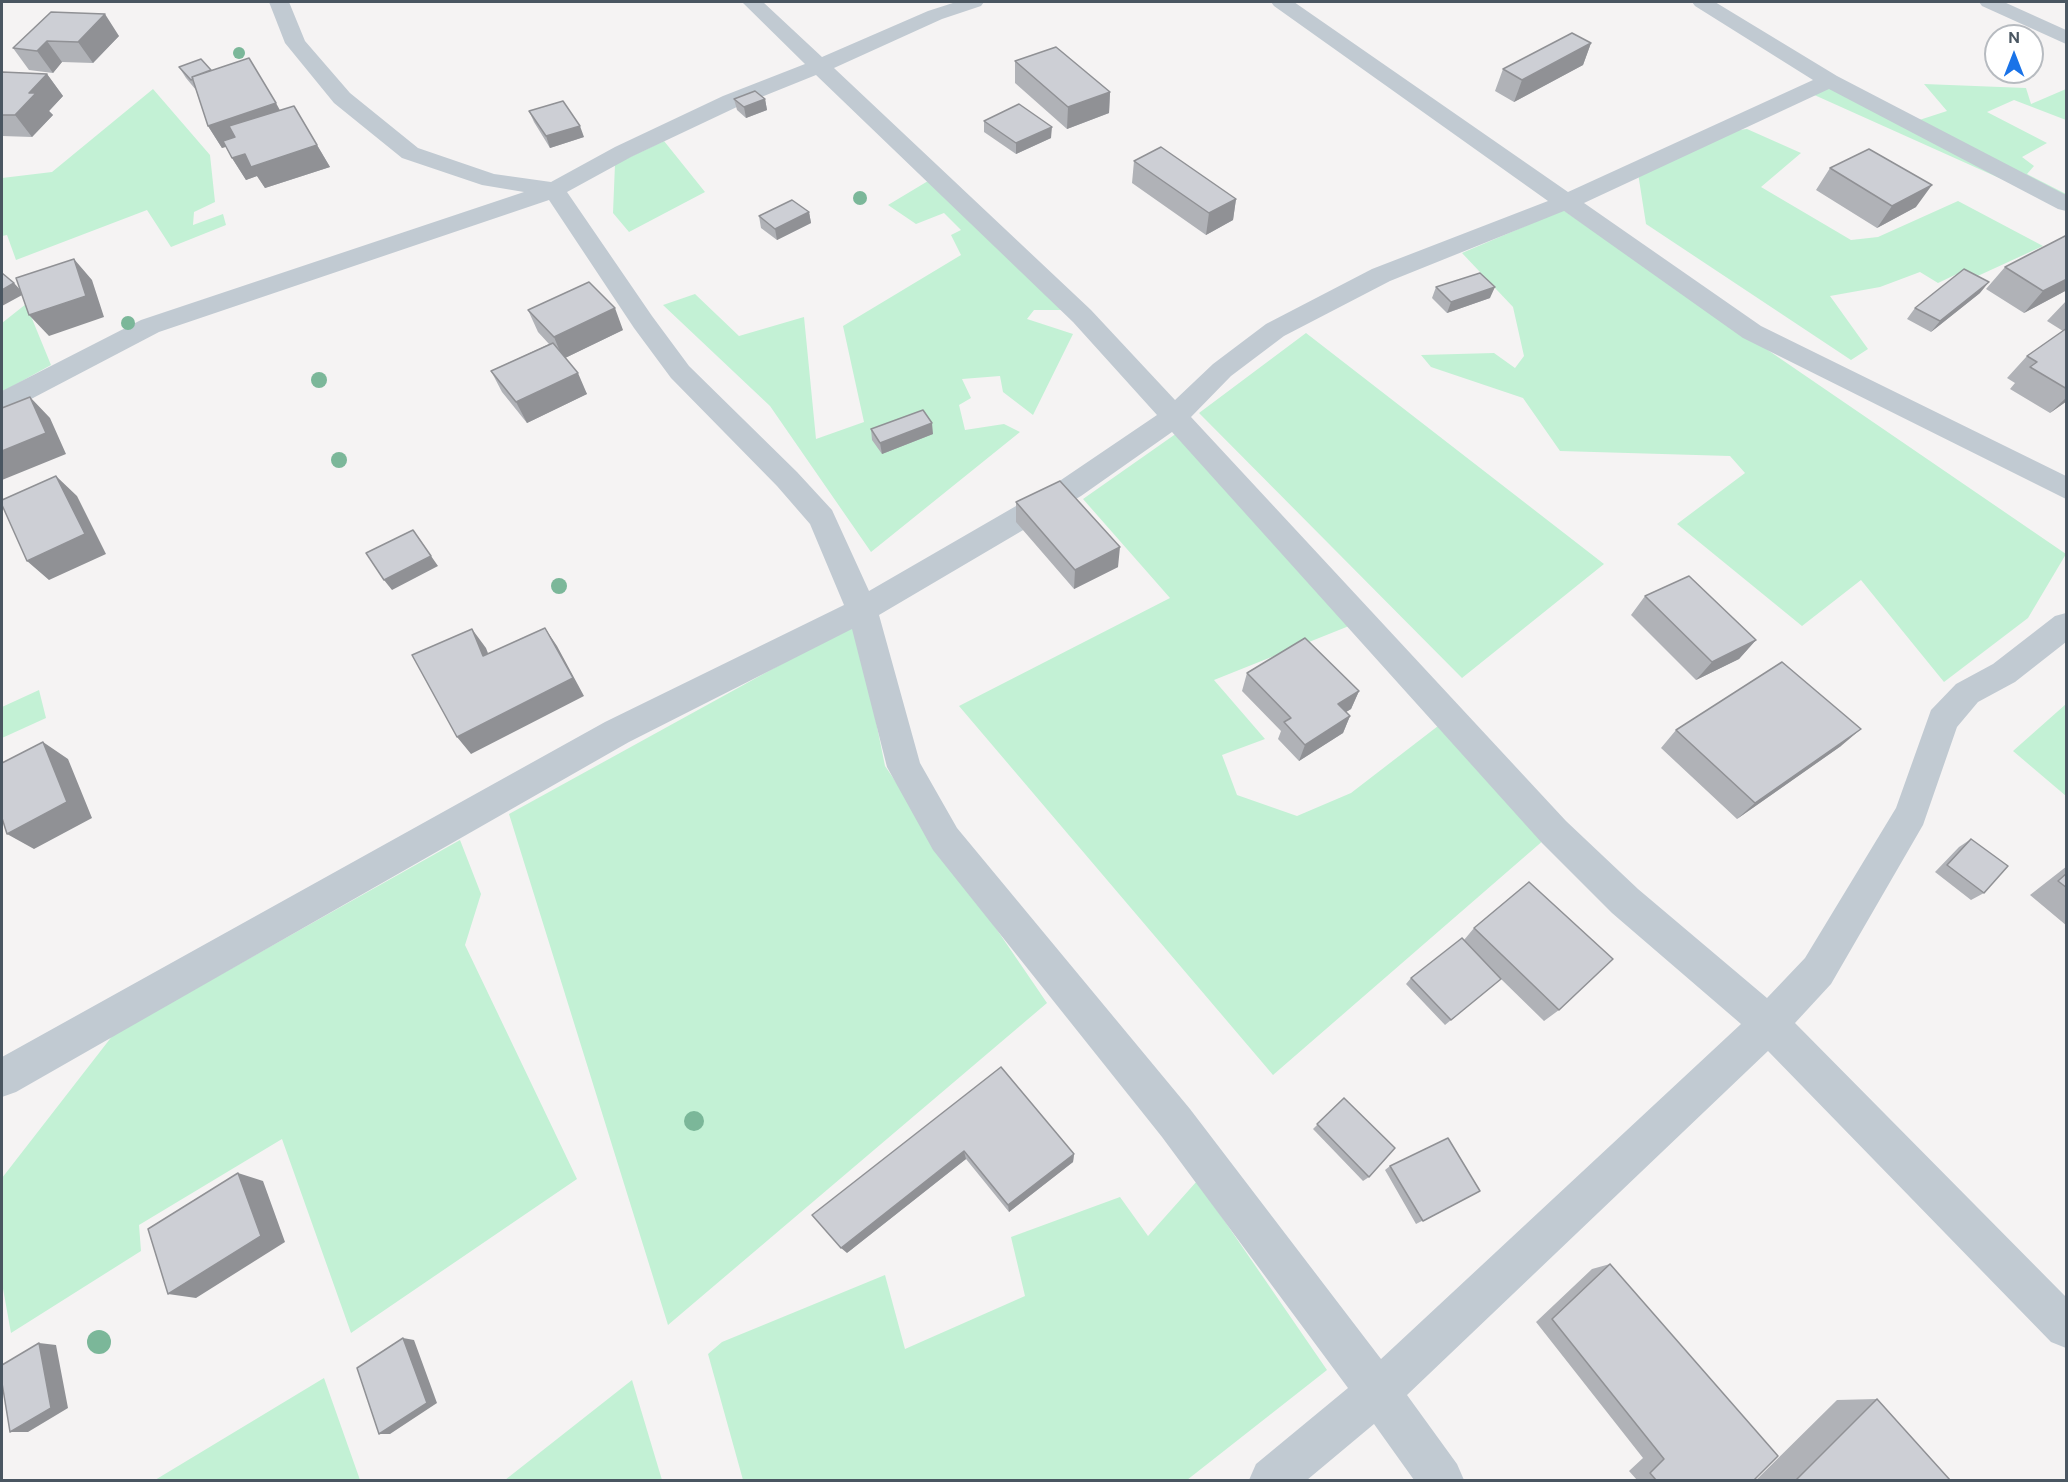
<!DOCTYPE html>
<html>
<head>
<meta charset="utf-8">
<style>
  body { margin:0 }
  #map { position:relative; width:2068px; height:1482px; overflow:hidden; background:#f5f3f3; font-family:"DM Sans",sans-serif }
  canvas { display:block }
  .frame { position:absolute; inset:0; border:3px solid #4a5661; pointer-events:none }
  .north { position:absolute; left:1984px; top:24px; width:60px; height:60px; box-sizing:border-box; background:#fff; border:2px solid #b7bbc0; border-radius:50%; rotate:0deg; font-size:16px; font-weight:700; line-height:24px; text-align:center; color:#4a5661 }
  .north::after { content:''; display:block; margin:auto; width:21px; height:27px; background:#1a73e8; clip-path:polygon(50% 0,100% 100%,50% 72%,0 100%) }
</style>
</head>
<body>
<div id="map">
<canvas width="2068" height="1482"></canvas>
<div class="frame"></div>
<div class="north">N</div>
</div>
<script>
const ctx = document.querySelector('canvas').getContext('2d');
ctx.lineJoin = 'round';
function fillPath(path, color) { ctx.fillStyle = color; ctx.fill(path, 'evenodd'); }
const toPath = rows => new Path2D(rows.map(r => 'M' + r).join(''));
function trace(path, color, width, dash) { ctx.strokeStyle = color; ctx.lineWidth = width; ctx.lineCap = dash ? 'butt' : 'round'; ctx.setLineDash(dash || []); ctx.stroke(path); }
const green = toPath([
  [1924,84,2026,88,2031,104,2066,89,2066,120,2014,100,1987,112,2047,143,2022,157,2034,166,2027,174,2066,194,2066,208,1801,89,1826,86,1907,124,1947,111],
  [153,89,210,155,215,202,194,212,193,225,223,214,226,225,171,247,147,210,16,260,7,235,2,236,2,178,52,172],
  [1747,129,1801,153,1761,187,1851,240,1878,237,1958,201,2043,246,1969,280,1957,274,1938,283,1920,272,1880,287,1830,296,1868,349,1851,360,1646,224,1638,173,1717,133],
  [664,141,705,192,629,232,613,213,615,164],
  [928,181,1069,310,1034,310,1027,319,1073,334,1033,415,1003,392,1000,376,962,379,971,398,959,405,965,430,1004,424,1020,432,871,552,770,406,663,305,695,294,739,336,804,317,816,439,864,422,843,326,961,255,951,235,961,230,944,213,916,224,888,205],
  [1563,210,2066,554,2028,618,1944,682,1861,580,1802,626,1677,524,1745,473,1730,456,1560,451,1523,398,1431,367,1421,355,1494,353,1515,368,1524,356,1513,307,1462,253],
  [26,304,51,365,2,392,2,323],
  [1306,333,1604,564,1462,678,1199,413],
  [1177,433,1349,626,1214,680,1265,739,1222,755,1237,795,1297,816,1351,793,1438,726,1545,839,1273,1075,959,706,1170,598,1083,499],
  [856,623,885,766,1047,1003,668,1325,509,814],
  [39,690,46,718,2,738,2,707],
  [2066,704,2066,796,2013,751],
  [460,840,481,894,465,945,577,1179,351,1333,282,1139,139,1225,141,1251,11,1333,2,1283,2,1178,113,1035],
  [1197,1181,1327,1370,1187,1480,743,1480,708,1354,722,1342,885,1275,905,1349,1025,1296,1011,1237,1120,1197,1148,1236],
  [324,1378,360,1480,155,1480],
  [632,1380,662,1480,505,1480]
]);
const minor = toPath([
  [269,2,289,2,305,41,350,93,418,148,494,174,551,182,615,147,723,96,805,64,742,2,763,2,822,57,928,11,956,2,984,2,981,6,942,19,834,68,1091,310,1175,400,1213,364,1266,324,1372,269,1548,201,1274,6,1271,2,1294,2,1568,192,1813,80,1695,6,1692,2,1715,2,1837,76,2066,195,2066,211,2058,209,1829,89,1584,203,1761,326,2066,476,2066,499,1743,338,1564,211,1390,281,1284,336,1231,376,1191,417,1566,821,1638,889,1767,998,1805,958,1896,808,1931,710,1956,684,1993,664,2055,616,2066,613,2066,642,2015,682,1978,702,1957,727,1923,825,1831,984,1795,1023,2066,1297,2066,1348,2051,1342,1768,1051,1407,1395,1457,1464,1464,1480,1414,1480,1374,1424,1307,1480,1249,1480,1256,1464,1348,1388,1162,1137,933,850,887,767,852,629,629,742,16,1092,2,1097,2,1057,605,722,844,605,810,524,777,486,671,378,634,328,549,200,159,332,12,409,2,411,2,391,141,320,524,192,482,185,402,158,334,103,285,43,269,2],
  [816,75,1073,322,1157,415,1061,480,869,591,832,510,797,472,689,366,652,316,567,192,631,157,739,106,816,75],
  [1172,432,1542,843,1612,913,1741,1024,1381,1359,1190,1109,957,828,920,763,879,615,1081,496,1172,432],
  [1979,2,2004,2,2066,30,2066,44,1982,6,1979,2]
]);
const trees = [
  [239,53,6],
  [860,198,7],
  [128,323,7],
  [319,380,8],
  [339,460,8],
  [559,586,8],
  [694,1121,10],
  [99,1342,12]
];
const wall = toPath([
  [51,12,119,36,93,63,62,62,53,73,29,70,13,48],
  [1591,43,1583,65,1514,102,1495,91,1503,69],
  [1015,61,1110,92,1109,113,1067,129,1015,83],
  [179,67,211,70,280,111,317,145,330,167,265,188,257,176,246,180,232,158,226,147,222,148,208,126,196,90,186,78],
  [2,72,47,74,63,96,49,111,53,115,32,137,2,136],
  [734,99,765,99,767,110,746,118,737,110],
  [529,111,584,137,550,148,534,122],
  [984,121,1051,138,1016,154,984,132],
  [1134,161,1236,199,1233,220,1206,235,1132,183],
  [1830,168,1916,207,1877,228,1816,190],
  [809,212,811,223,777,240,761,228,759,216],
  [2067,235,2067,290,2024,313,1986,289,2005,267],
  [1436,287,1490,298,1447,313,1432,298],
  [1980,293,1931,332,1907,319,1915,308],
  [2067,300,2067,401,2050,413,2010,389,2015,383,2007,378,2027,356,2063,331,2047,321],
  [528,310,623,330,565,358,587,394,527,423,502,392,491,371,549,344,538,332],
  [871,429,933,434,882,454,872,440],
  [1016,502,1118,567,1074,589,1016,522],
  [1645,596,1756,640,1739,659,1696,680,1631,615],
  [1247,673,1359,691,1351,709,1346,712,1350,716,1343,733,1299,761,1278,739,1281,731,1242,691],
  [1676,730,1841,746,1737,819,1661,748],
  [1971,839,1984,893,1971,900,1935,872,1959,847],
  [2067,866,2067,926,2030,895],
  [1474,928,1559,1010,1544,1021,1501,979,1445,1025,1406,984,1411,978,1464,940],
  [1001,1067,1074,1154,1073,1162,1009,1212,966,1159,847,1253],
  [1344,1098,1369,1177,1363,1181,1313,1129],
  [1390,1166,1480,1191,1416,1224,1385,1170],
  [1610,1264,1754,1480,1637,1480,1629,1471,1643,1458,1536,1322,1592,1269],
  [1877,1399,1950,1480,1756,1480,1837,1400]
]);
const shadedWall = toPath([
  [105,14,119,36,93,63,78,42],
  [47,41,62,62,53,73,37,51],
  [1591,43,1583,65,1514,102,1522,80],
  [47,74,63,96,49,111,53,115,32,137,15,115,29,93],
  [1110,92,1109,113,1067,129,1068,107],
  [765,99,767,110,746,118,744,107],
  [276,103,288,125,222,148,208,126],
  [580,126,584,137,550,148,546,136],
  [1052,127,1051,138,1016,154,1016,143],
  [317,145,330,167,265,188,257,176,246,180,232,158,245,154],
  [1932,185,1916,207,1877,228,1892,206],
  [1236,199,1233,220,1206,235,1209,213],
  [809,212,811,223,777,240,775,229],
  [74,259,92,280,104,317,49,336,29,315],
  [2067,279,2067,290,2024,313,2043,291],
  [1989,282,1980,293,1931,332,1940,321],
  [14,283,24,294,2,306,2,290],
  [1495,287,1490,298,1447,313,1451,302],
  [615,308,623,330,563,359,554,337],
  [578,373,587,394,527,423,516,402],
  [30,397,50,418,66,454,2,480,2,451],
  [2067,397,2067,401,2050,413],
  [932,423,933,434,882,454,880,443],
  [56,476,77,496,106,554,49,580,27,561],
  [413,530,438,566,392,590,384,580],
  [1120,547,1118,567,1074,589,1075,570],
  [545,628,557,646,584,696,471,754,457,737],
  [472,629,486,648,496,674,483,656],
  [1756,640,1739,659,1696,680,1712,662],
  [1359,691,1351,709,1331,721,1338,704],
  [1350,716,1343,733,1299,761,1305,745],
  [1861,729,1841,746,1737,819,1755,803],
  [43,742,68,759,92,818,34,849,7,834],
  [964,1151,966,1159,847,1253,841,1248],
  [1074,1154,1073,1162,1009,1212,1008,1205],
  [238,1173,263,1181,285,1242,196,1298,168,1294],
  [403,1338,414,1340,437,1403,390,1434,379,1434],
  [39,1343,56,1345,68,1408,28,1432,10,1432]
]);
const building = toPath([
  [51,12,105,14,78,42,47,41,37,51,13,48,51,12],
  [1572,33,1591,43,1522,80,1503,69,1572,33],
  [1056,47,1110,92,1068,107,1015,61,1056,47],
  [249,58,276,103,208,126,192,77,249,58],
  [201,59,211,70,192,77,193,79,191,80,179,67,201,59],
  [2,72,47,74,29,93,36,93,15,115,2,115,2,72],
  [755,91,765,99,744,107,734,99,755,91],
  [563,101,580,126,546,136,529,111,563,101],
  [1019,104,1052,127,1016,143,984,121,1019,104],
  [294,106,317,145,251,167,245,154,232,158,223,141,235,137,229,126,294,106],
  [1161,147,1236,199,1209,213,1134,161,1161,147],
  [1869,149,1932,185,1892,206,1830,168,1869,149],
  [792,200,809,212,775,229,759,216,792,200],
  [2067,235,2067,279,2043,291,2005,267,2067,235],
  [74,259,86,296,29,315,16,278,74,259],
  [1964,269,1989,282,1940,321,1915,308,1964,269],
  [2,273,14,283,2,290,2,273],
  [1480,273,1495,287,1451,302,1436,287,1480,273],
  [589,282,615,308,554,337,528,310,589,282],
  [2067,328,2067,389,2030,367,2037,362,2027,356,2067,328],
  [553,343,578,373,516,402,491,371,553,343],
  [30,397,46,433,2,451,2,408,30,397],
  [923,410,932,423,880,443,871,429,923,410],
  [56,476,85,534,27,561,2,505,2,500,56,476],
  [1060,481,1120,547,1075,570,1016,502,1060,481],
  [413,530,431,556,384,580,366,553,413,530],
  [1689,576,1756,640,1712,662,1645,596,1689,576],
  [545,628,573,678,457,737,412,655,472,629,483,656,545,628],
  [1305,638,1359,691,1338,704,1350,716,1305,745,1284,722,1291,718,1247,673,1305,638],
  [1782,662,1861,729,1755,803,1676,730,1782,662],
  [43,742,67,802,7,834,2,818,2,763,43,742],
  [1971,839,2008,866,1984,893,1947,865,1971,839],
  [2067,873,2067,888,2058,881,2067,873],
  [1529,882,1613,959,1559,1010,1474,928,1529,882],
  [1462,938,1501,979,1451,1020,1411,978,1462,938],
  [1001,1067,1074,1154,1008,1205,964,1151,841,1248,812,1215,1001,1067],
  [1344,1098,1395,1148,1369,1177,1317,1124,1344,1098],
  [1448,1138,1480,1191,1423,1221,1390,1166,1448,1138],
  [238,1173,261,1236,168,1294,148,1229,238,1173],
  [1610,1264,1778,1456,1754,1480,1656,1480,1650,1473,1664,1459,1552,1319,1610,1264],
  [403,1338,427,1403,379,1434,357,1368,403,1338],
  [39,1343,51,1408,10,1432,2,1383,2,1365,39,1343],
  [1877,1399,1950,1480,1796,1480,1877,1399]
]);
fillPath(green, '#c3f1d5');
fillPath(minor, '#c1cad2');
ctx.fillStyle = '#7bb799';
for (const [x, y, r] of trees) { ctx.beginPath(); ctx.arc(x, y, r, 0, 2 * Math.PI); ctx.fill(); }
fillPath(wall, '#b0b2b7');
fillPath(shadedWall, '#909195');
fillPath(building, '#cdcfd5');
trace(building, '#909195', 1.5);
</script>
</body>
</html>
